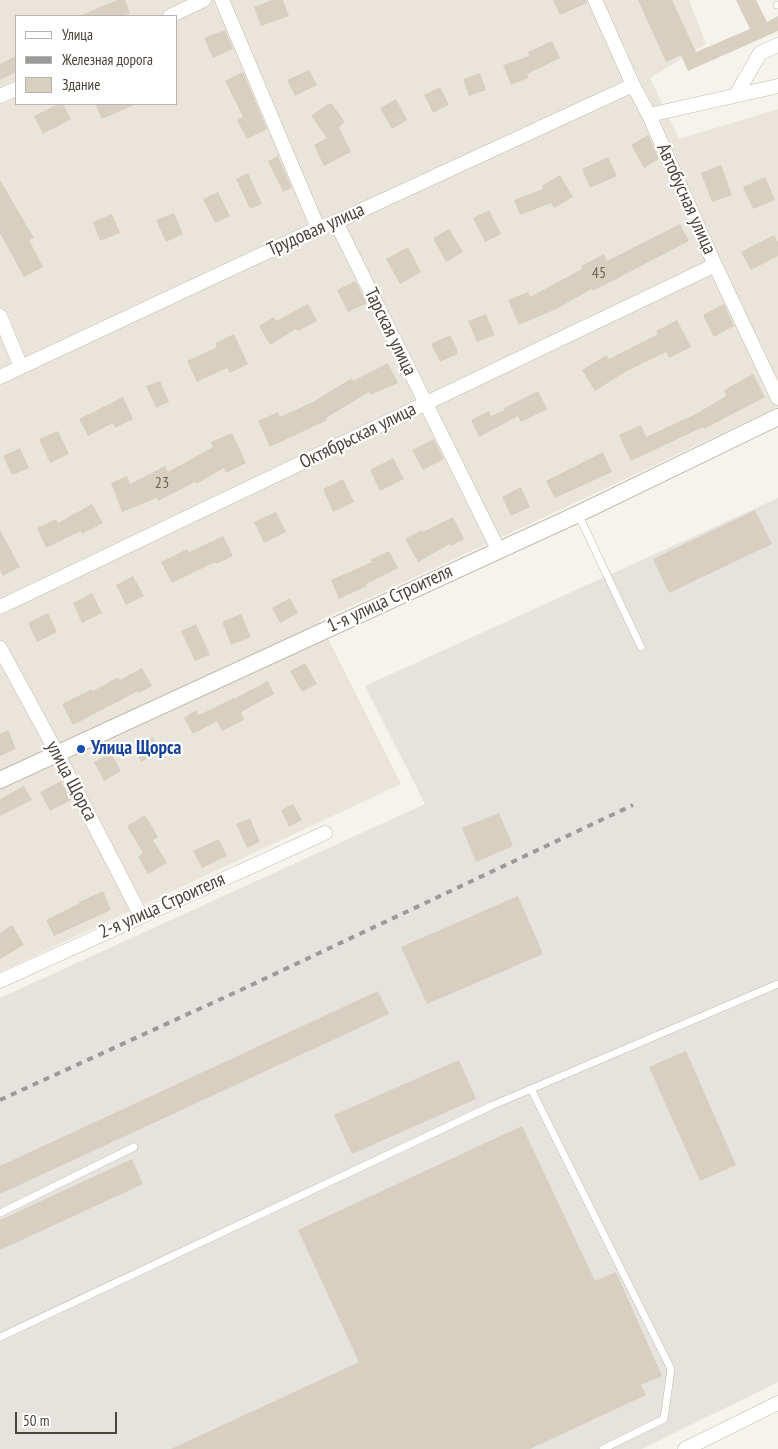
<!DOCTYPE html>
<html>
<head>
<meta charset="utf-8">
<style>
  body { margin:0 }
  #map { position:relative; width:778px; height:1449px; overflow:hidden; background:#f6f3ec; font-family:"PT Sans Narrow",sans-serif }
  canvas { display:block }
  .legend { position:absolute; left:15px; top:15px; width:162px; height:90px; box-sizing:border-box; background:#fff; border:1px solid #b7b4b0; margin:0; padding:6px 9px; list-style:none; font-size:15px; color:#4b4439 }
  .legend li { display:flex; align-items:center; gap:10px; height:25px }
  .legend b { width:25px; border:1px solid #b7b4b0 }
  .scale { position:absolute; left:15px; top:1412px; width:102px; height:22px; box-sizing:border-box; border:2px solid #4b4439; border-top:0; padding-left:6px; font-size:15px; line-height:18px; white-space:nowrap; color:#4b4439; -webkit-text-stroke:4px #fff; paint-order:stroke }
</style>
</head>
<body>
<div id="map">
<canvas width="778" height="1449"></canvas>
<ul class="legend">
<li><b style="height:6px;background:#fff"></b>Улица</li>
<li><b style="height:6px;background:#9a9a9a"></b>Железная дорога</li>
<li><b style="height:14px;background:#d8cfc1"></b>Здание</li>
</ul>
<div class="scale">50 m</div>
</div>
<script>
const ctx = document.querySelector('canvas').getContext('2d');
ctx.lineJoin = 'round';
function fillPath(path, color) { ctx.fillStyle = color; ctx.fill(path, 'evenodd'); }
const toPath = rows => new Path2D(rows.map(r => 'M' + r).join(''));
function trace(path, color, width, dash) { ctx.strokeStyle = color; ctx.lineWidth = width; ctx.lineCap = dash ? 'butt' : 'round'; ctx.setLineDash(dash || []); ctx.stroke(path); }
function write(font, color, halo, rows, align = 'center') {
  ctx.font = font + ' "PT Sans Narrow",sans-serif'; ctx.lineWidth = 4.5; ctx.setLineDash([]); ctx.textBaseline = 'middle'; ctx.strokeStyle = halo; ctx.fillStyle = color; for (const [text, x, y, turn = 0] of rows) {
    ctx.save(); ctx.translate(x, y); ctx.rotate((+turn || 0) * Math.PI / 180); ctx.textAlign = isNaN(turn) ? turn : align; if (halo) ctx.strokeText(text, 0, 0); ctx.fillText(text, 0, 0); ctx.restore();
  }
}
const residential = toPath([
  [0,0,689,0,706,44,650,78,679,139,778,109,778,407,500,538,319,621,401,784,0,972],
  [16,16,176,16,176,104,16,104]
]);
const industrial = toPath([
  [778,498,778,1382,642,1449,0,1449,0,998,425,804,365,686]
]);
const building = toPath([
  [117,0,125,0,130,13,123,16,79,16],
  [272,0,283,0,289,16,261,26,254,7],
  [553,0,586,0,587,3,560,15],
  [638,0,672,0,696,52,750,29,736,0,756,0,767,22,778,16,778,31,688,71,681,55,666,62],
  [225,30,233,49,213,58,204,38],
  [552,41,560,58,527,74,528,78,511,85,503,65,529,56,528,52],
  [16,56,16,72,0,80,0,64],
  [309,70,317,85,295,96,287,80],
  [243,72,267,129,247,139,237,120,243,117,225,81],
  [480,73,486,90,469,96,463,79],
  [440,87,449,105,433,113,424,95],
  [396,99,407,120,392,129,380,108],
  [58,104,63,104,71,119,43,134,34,116],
  [95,104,136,104,102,119],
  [328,104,332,104,345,122,339,127,351,152,324,166,314,145,327,138,311,116],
  [648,135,659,159,644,168,631,145],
  [278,156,292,188,283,192,268,161],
  [608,157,617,176,590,188,582,169],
  [721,165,732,195,712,202,701,173],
  [248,173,262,204,250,209,236,179],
  [560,175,573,197,554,208,551,203,520,215,514,200,543,189,542,186],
  [765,177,775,200,753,209,743,187],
  [0,180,34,238,29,240,43,267,24,277,0,233],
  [218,192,230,216,215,223,203,199],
  [489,210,501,234,485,242,473,218],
  [174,213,183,234,166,242,156,220],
  [112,214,120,233,100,241,93,222],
  [680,224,689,241,593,291,592,289,556,309,519,325,508,300,528,292,530,297,582,269,581,266,604,254,607,261],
  [449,229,463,252,446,262,433,238],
  [774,235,778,242,778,256,751,270,741,252],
  [408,247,421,272,400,284,386,259],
  [355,281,367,303,348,312,337,290],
  [308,304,317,321,298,331,296,329,270,345,259,326,274,317,276,321],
  [724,304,734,326,714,337,703,315],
  [486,314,495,335,477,342,468,321],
  [677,320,691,347,669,358,666,352,625,372,595,391,582,370,607,355,609,359,658,334,656,331],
  [234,334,248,364,230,373,227,368,197,382,187,361,217,347,215,343],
  [450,335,457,349,457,354,440,362,431,344],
  [388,363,398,383,370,395,369,392,326,418,327,420,270,447,258,421,278,412,280,417,313,402,352,378,353,381],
  [753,374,765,397,704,429,703,427,631,461,619,435,641,425,646,437,696,414,726,396,724,390],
  [160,381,169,402,156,408,146,386],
  [538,391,547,409,521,422,518,416,479,437,471,420,489,411,491,416,505,410,504,408],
  [123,397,133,419,115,428,113,423,88,436,79,419],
  [58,431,69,454,50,463,39,439],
  [232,433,246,463,226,473,224,468,196,484,195,482,158,501,157,498,122,512,111,483,127,476,130,484,165,466,168,472,213,447,211,442],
  [434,439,444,459,423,470,412,450],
  [20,448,29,468,12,475,3,456],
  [603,452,612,472,555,498,546,481],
  [393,458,404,479,380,491,370,470],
  [343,479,354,502,333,512,323,489],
  [521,487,530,507,511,516,502,497],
  [92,504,103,523,82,534,81,531,46,548,37,528,56,519,58,523],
  [755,510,772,544,669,593,653,559],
  [276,512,286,532,264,543,254,522],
  [453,517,464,539,451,546,450,544,418,562,405,539,421,530,423,532],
  [0,530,20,567,3,576,0,570],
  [223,536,233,556,216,564,215,562,172,583,161,562,187,549,189,552],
  [389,551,398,568,366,584,367,586,339,599,331,580,372,562,370,560],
  [133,576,144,596,126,605,116,585],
  [92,593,102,613,82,623,73,603],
  [290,598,298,613,280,623,272,608],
  [48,613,57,632,37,642,28,623],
  [241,614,251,637,231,645,222,622],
  [196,624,210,655,195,661,181,631],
  [305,663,317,684,302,692,290,671],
  [142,668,152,686,139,693,138,691,73,725,62,704,92,689,93,691,118,677,120,680],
  [268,681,274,694,241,712,244,720,222,731,217,721,193,734,184,718,196,710,199,715,234,698,234,699],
  [8,730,16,749,0,756,0,734],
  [153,737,160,752,141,762,133,746],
  [111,753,121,771,104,781,94,762],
  [61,781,71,800,50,811,40,792],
  [24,786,32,800,0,816,0,799],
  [293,804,302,820,289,827,281,810],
  [499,813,513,846,476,862,462,828],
  [145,815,158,837,153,840,167,863,148,874,138,857,143,853,127,826],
  [250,818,260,842,247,848,236,824],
  [219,839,227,856,202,868,193,851],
  [103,891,111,910,54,936,46,920,80,903,79,902],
  [518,896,543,954,427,1004,401,947],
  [12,925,24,945,0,959,0,933],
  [378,991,389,1014,0,1194,0,1166],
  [686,1051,736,1165,700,1181,649,1067],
  [459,1060,476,1099,352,1154,334,1115],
  [522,1126,595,1281,616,1272,662,1376,641,1385,646,1395,530,1449,171,1449,359,1362,298,1230],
  [132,1159,143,1184,0,1250,0,1220]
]);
const service = toPath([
  [777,5,778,5],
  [578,514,641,647],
  [531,1089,671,1369,664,1419,603,1449],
  [0,1213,134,1147],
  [0,1337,491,1106,778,984]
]);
const minor = toPath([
  [222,0,318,228],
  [595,0,633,85,649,115,715,265,778,398],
  [170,16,204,0],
  [736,95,760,53,778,45],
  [0,96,16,89],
  [649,115,778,86],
  [336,222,498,549],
  [0,316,21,367],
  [0,377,318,228,336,222,633,85],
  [0,607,715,265],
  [0,648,57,753,141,916],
  [0,981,325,833],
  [685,1449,778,1403]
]);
const tertiary = toPath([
  [0,780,578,514,778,417]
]);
const rail = toPath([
  [0,1100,245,988,633,805]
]);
const markers = [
  [81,749,5,"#1a4fb4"]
];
const numberNames = [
  ["45",599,273],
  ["23",162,483]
];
const streetNames = [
  ["Автобусная улица",686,199,66],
  ["Трудовая улица",316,230,-24],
  ["Тарская улица",390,332,64],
  ["Октябрьская улица",358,436,-26],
  ["1-я улица Строителя",390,599,-25],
  ["улица Щорса",71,781,62],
  ["2-я улица Строителя",162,906,-24]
];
const transitNames = [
  ["Улица Щорса",91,749]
];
fillPath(residential, '#eae5da');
fillPath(industrial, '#e6e2dd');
fillPath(building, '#d8cfc1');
trace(service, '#c2bbae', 8);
trace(minor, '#c2bbae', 15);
trace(tertiary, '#c2bbae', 18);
trace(service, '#fff', 7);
trace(minor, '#fff', 14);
trace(tertiary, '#fff', 16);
trace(rail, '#9a9a9a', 4, [6, 6]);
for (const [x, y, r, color] of markers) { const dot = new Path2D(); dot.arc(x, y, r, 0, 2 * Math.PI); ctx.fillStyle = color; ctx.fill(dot); trace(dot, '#fff', 2); }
write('16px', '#6e675b', null, numberNames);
write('19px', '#4b4439', '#fff', streetNames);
write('bold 19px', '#164399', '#fff', transitNames, 'left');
</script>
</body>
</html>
